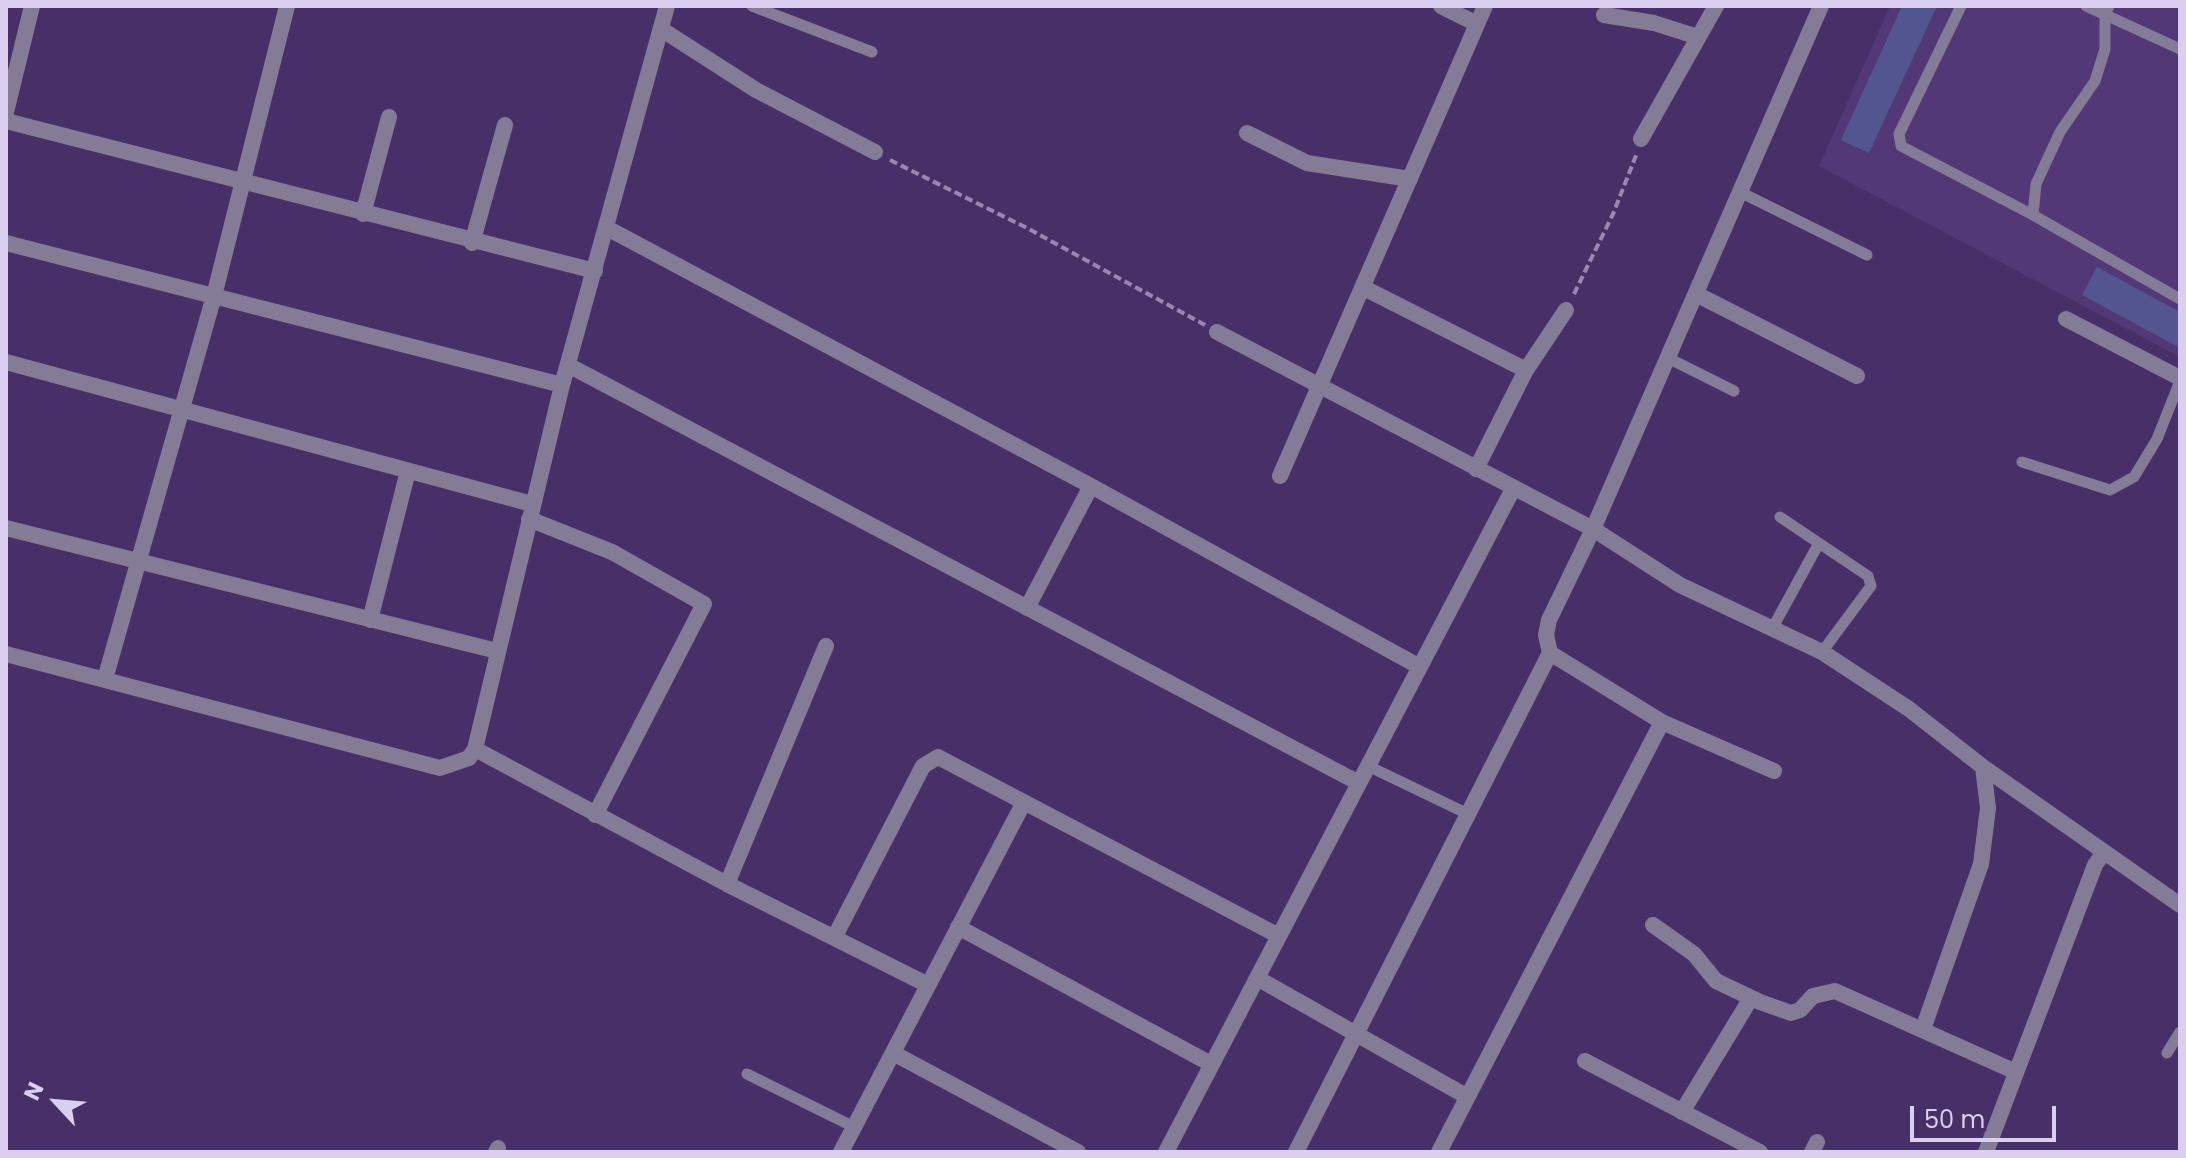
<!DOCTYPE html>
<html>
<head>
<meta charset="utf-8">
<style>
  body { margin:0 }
  #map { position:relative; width:2186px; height:1158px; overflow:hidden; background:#473068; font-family:Poppins,sans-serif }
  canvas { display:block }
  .frame { position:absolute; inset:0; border:8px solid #dacff0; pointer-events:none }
  .north { position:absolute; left:16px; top:1062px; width:80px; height:80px; -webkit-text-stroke:6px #473068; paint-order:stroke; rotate:296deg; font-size:22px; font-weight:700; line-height:32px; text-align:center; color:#dacff0 }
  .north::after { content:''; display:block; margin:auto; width:28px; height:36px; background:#dacff0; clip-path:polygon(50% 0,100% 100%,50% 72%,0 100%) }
  .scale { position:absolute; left:1910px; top:1106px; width:146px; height:36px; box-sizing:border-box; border:4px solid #dacff0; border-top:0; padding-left:10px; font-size:24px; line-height:28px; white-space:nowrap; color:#dacff0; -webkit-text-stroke:6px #473068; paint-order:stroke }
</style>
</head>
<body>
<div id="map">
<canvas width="2186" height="1158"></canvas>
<div class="frame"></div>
<div class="north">N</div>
<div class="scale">50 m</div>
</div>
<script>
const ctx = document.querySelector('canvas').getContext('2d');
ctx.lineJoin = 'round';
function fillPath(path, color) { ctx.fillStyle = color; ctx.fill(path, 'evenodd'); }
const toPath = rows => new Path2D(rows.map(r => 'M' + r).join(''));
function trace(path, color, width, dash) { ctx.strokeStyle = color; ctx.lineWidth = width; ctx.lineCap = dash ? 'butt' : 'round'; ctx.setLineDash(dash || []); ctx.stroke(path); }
const built = toPath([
  [1890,6,2180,6,2180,357,1819,166]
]);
const building = toPath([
  [1902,6,1937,6,1869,153,1841,140],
  [2097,267,2180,312,2180,348,2082,295]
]);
const path = toPath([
  [890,160,1027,228,1205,325],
  [1574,294,1613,214,1637,153]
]);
const service = toPath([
  [752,6,872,52],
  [1961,6,1899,134,1901,146,2033,215],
  [2086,6,2180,49],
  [2109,6,2105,15,2105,49,2095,81,2060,132,2036,184,2033,215,2180,299],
  [1740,192,1867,255],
  [1668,358,1734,391],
  [2022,462,2110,490,2134,477,2157,439,2180,381],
  [1780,517,1868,576,1871,586,1822,652],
  [1772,629,1819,543],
  [1368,766,1468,814],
  [2167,1053,2180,1032],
  [747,1074,854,1127]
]);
const minor = toPath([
  [1441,6,1477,24],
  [1604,15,1654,23,1698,37],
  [661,29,756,90,875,152],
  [6,112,32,6],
  [6,121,595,271],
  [1247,133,1307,163,1410,179],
  [1641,139,1716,6],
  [363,214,389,117],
  [607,228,1091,486,1420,667],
  [6,243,562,385],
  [472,243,505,125],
  [1364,288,1526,370],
  [1696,294,1857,376],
  [2066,319,2180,378],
  [1217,332,1593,529,1680,585,1822,652,1909,709,1983,767,2180,905],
  [6,362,532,504],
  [568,365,1359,783],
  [1476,469,1526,370,1566,310],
  [1280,476,1485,6],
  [529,519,612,552,704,604,595,815],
  [6,528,497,651],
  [1027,608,1091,486],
  [370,620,408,471],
  [1550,653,1662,722,1774,771],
  [6,654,440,768,469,758,475,749,562,385,667,6],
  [105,679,214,296,287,6],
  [475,749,727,884,928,985],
  [727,884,826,646],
  [1653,925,1694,954,1716,981,1760,1002,1791,1013,1800,1010,1813,996,1835,991,2016,1072],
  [958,927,1211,1064],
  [834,938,923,766,938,757,1279,936],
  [1257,978,1466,1096],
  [1923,1029,1981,864,1988,808,1983,767],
  [893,1053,1078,1152],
  [1585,1061,1760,1152],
  [1682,1112,1751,998],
  [496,1152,498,1148],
  [841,1152,1024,802],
  [1166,1152,1513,489],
  [1296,1152,1550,653,1546,635,1549,620,1593,529,1821,6],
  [1439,1152,1662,722],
  [1812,1152,1817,1142],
  [1986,1152,2095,865,2104,852]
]);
fillPath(built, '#523877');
fillPath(building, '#535591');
trace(path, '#9887b2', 4, [8, 4]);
trace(service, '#847b96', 11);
trace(minor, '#847b96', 16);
</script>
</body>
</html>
